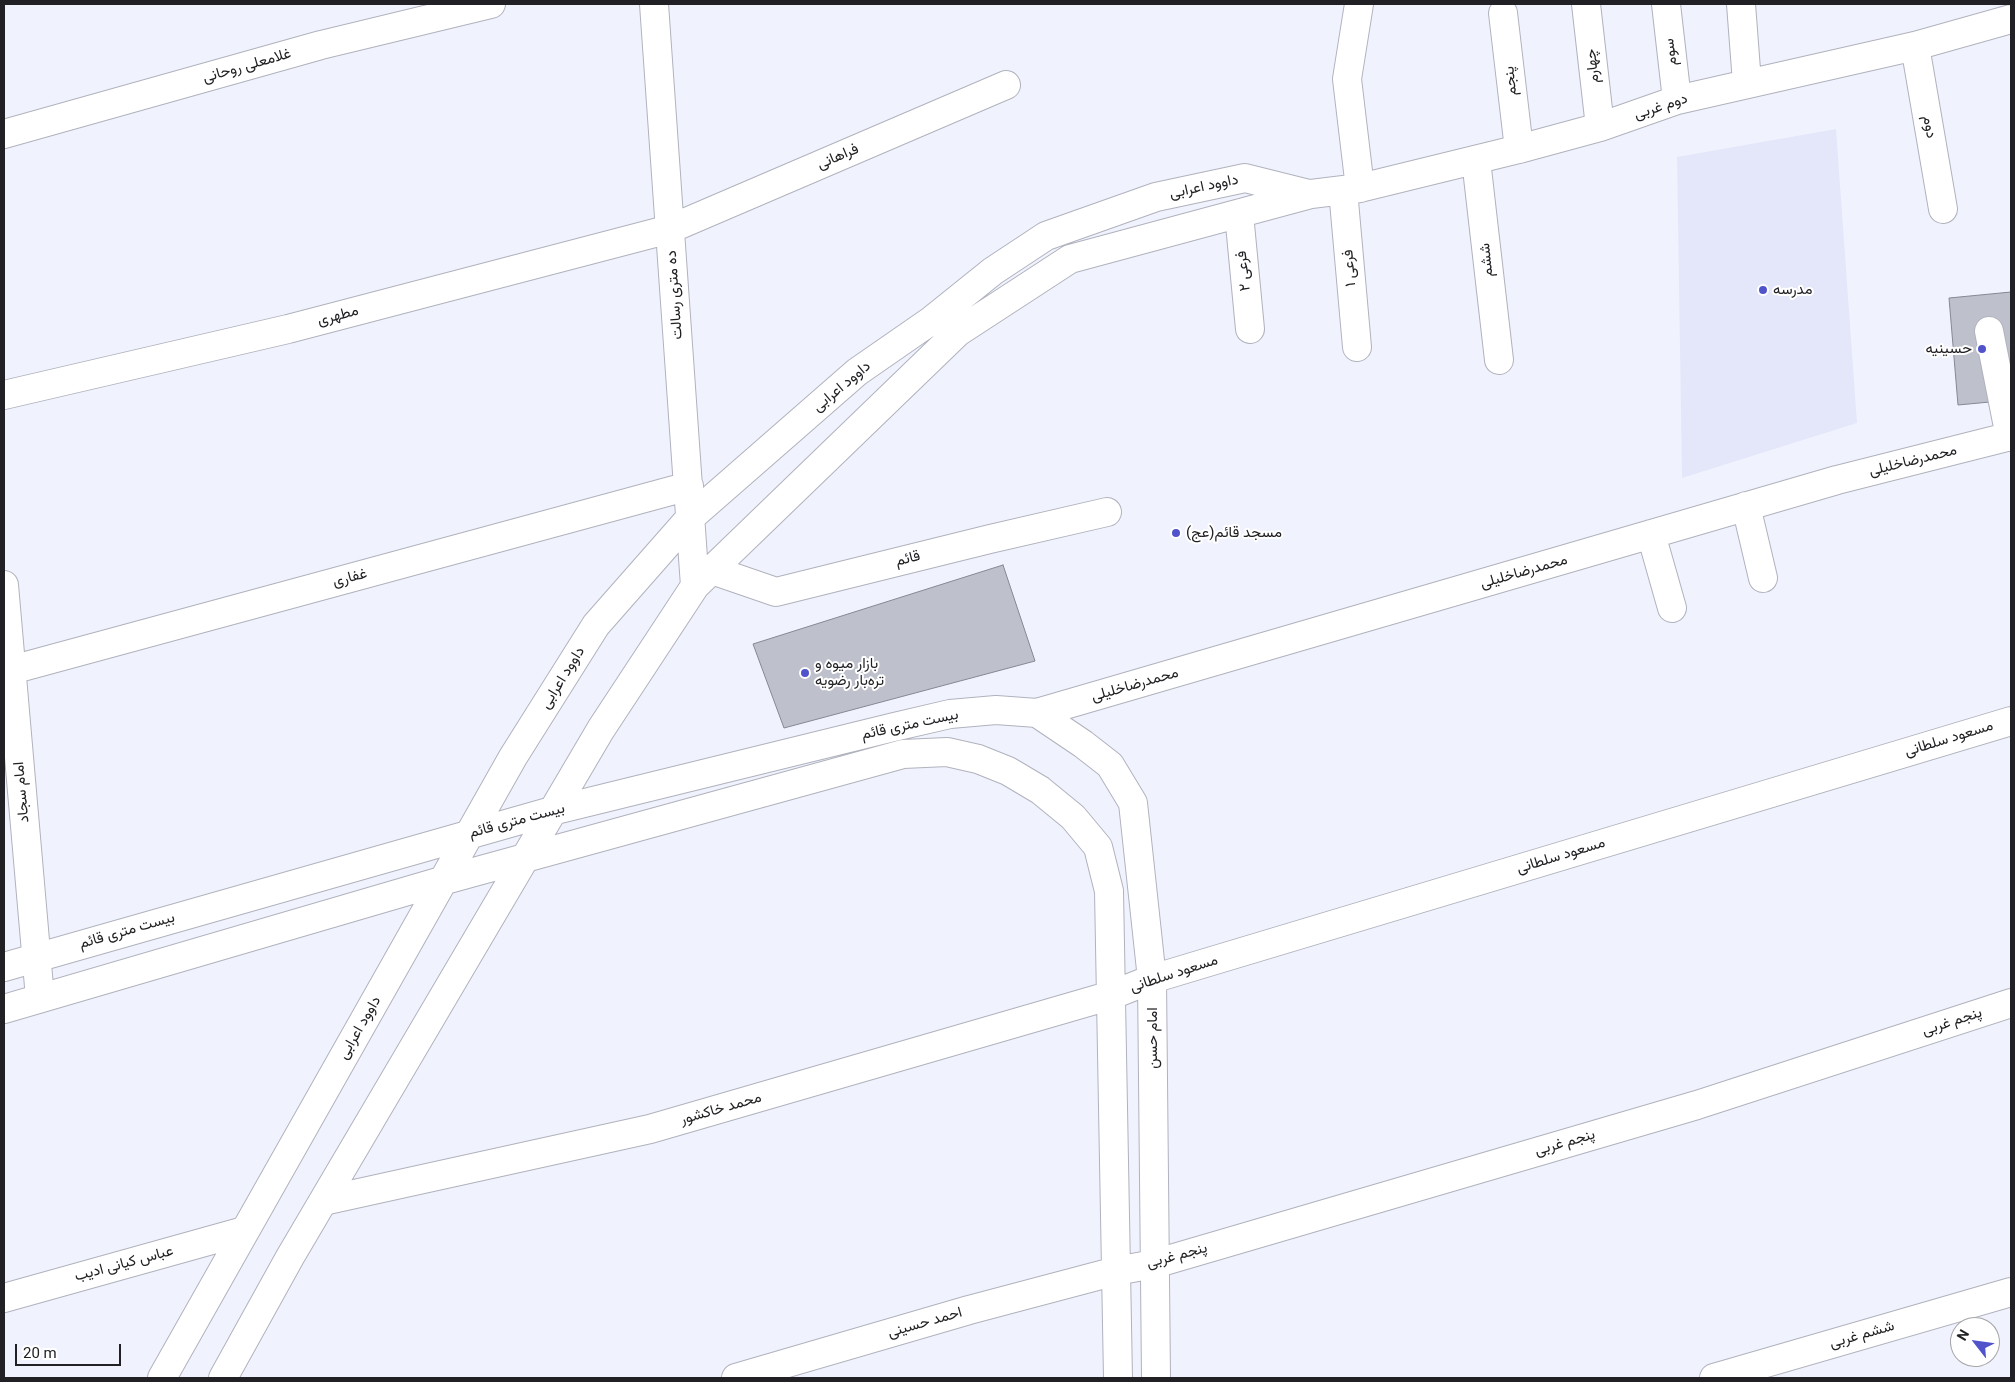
<!DOCTYPE html>
<html>
<head>
<meta charset="utf-8">
<style>
  body { margin:0 }
  #map { position:relative; width:2015px; height:1382px; overflow:hidden; background:#f0f3fe; font-family:Roboto,sans-serif }
  canvas { display:block }
  .frame { position:absolute; inset:0; border:5px solid #212125; pointer-events:none }
  .north { position:absolute; left:1950px; top:1317px; width:50px; height:50px; box-sizing:border-box; background:#fff; border:1px solid #a6a6a8; border-radius:50%; rotate:300deg; font-size:14px; font-weight:700; line-height:20px; text-align:center; color:#212125 }
  .north::after { content:''; display:block; margin:auto; width:18px; height:22px; background:#5053ca; clip-path:polygon(50% 0,100% 100%,50% 72%,0 100%) }
  .scale { position:absolute; left:15px; top:1344px; width:106px; height:22px; box-sizing:border-box; border:2px solid #212125; border-top:0; padding-left:6px; font-size:15px; line-height:18px; white-space:nowrap; color:#212125; -webkit-text-stroke:4px #fff; paint-order:stroke }
</style>
</head>
<body>
<div id="map">
<canvas width="2015" height="1382"></canvas>
<div class="frame"></div>
<div class="north">N</div>
<div class="scale">20 m</div>
</div>
<script>
const ctx = document.querySelector('canvas').getContext('2d');
ctx.lineJoin = 'round';
function fillPath(path, color) { ctx.fillStyle = color; ctx.fill(path, 'evenodd'); }
const toPath = rows => new Path2D(rows.map(r => 'M' + r).join(''));
function trace(path, color, width, dash) { ctx.strokeStyle = color; ctx.lineWidth = width; ctx.lineCap = dash ? 'butt' : 'round'; ctx.setLineDash(dash || []); ctx.stroke(path); }
function write(font, color, halo, rows, align = 'center') {
  ctx.font = font + ' Roboto,Vazirmatn,sans-serif'; ctx.lineWidth = 4; ctx.setLineDash([]); ctx.textBaseline = 'middle'; ctx.strokeStyle = halo; ctx.fillStyle = color; for (const [text, x, y, turn = 0] of rows) {
    ctx.save(); ctx.translate(x, y); ctx.rotate((+turn || 0) * Math.PI / 180); ctx.textAlign = isNaN(turn) ? turn : align; if (halo) ctx.strokeText(text, 0, 0); ctx.fillText(text, 0, 0); ctx.restore();
  }
}
const built = toPath([
  [1836,129,1857,423,1682,478,1677,157]
]);
const building = toPath([
  [2011,292,2011,400,1958,405,1949,298,2011,292],
  [1003,565,1035,661,784,728,753,644,1003,565]
]);
const minor = toPath([
  [654,4,695,586],
  [1359,4,1347,79,1360,188],
  [1586,4,1600,127],
  [1666,4,1677,100],
  [1741,4,1747,83],
  [1503,13,1519,149],
  [1915,46,1943,209],
  [4,134,321,45,491,4],
  [1476,160,1499,360],
  [1343,190,1357,347],
  [1239,214,1250,329],
  [1989,331,2010,437],
  [4,395,288,329,670,229,1006,85],
  [1746,506,1763,578],
  [1651,534,1672,608],
  [712,570,776,592,990,539,1107,512],
  [4,585,40,998],
  [4,672,689,486],
  [1037,713,1083,744,1110,765,1133,803,1152,979,1156,1378],
  [4,967,552,811,894,727,950,714,996,710,1037,713,1837,480,2011,436],
  [4,1009,445,880,903,754,947,752,978,759,1008,771,1040,790,1073,817,1098,847,1109,891,1118,1378],
  [323,1201,650,1129,1112,995,1152,979,2011,721],
  [4,1298,244,1231],
  [162,1378,513,757,596,625,691,517,857,372,932,320,993,271,1046,236,1156,197,1245,178,1309,194],
  [223,1378,290,1257,601,729,695,586,958,332,1070,259,1311,194,1360,188,1519,149,1600,127,1677,100,1915,46,2011,19],
  [736,1378,969,1310,1116,1271,1154,1264,1697,1105,2011,1003],
  [1714,1378,2011,1292]
]);
const markers = [
  [1763,290,5,"#5053ca"],
  [1982,349,5,"#5053ca"],
  [1176,533,5,"#5053ca"],
  [805,673,5,"#5053ca"]
];
const streetNames = [
  ["سوم",1671,52,-97],
  ["غلامعلی روحانی",247,66,-16],
  ["چهارم",1593,66,-96],
  ["پنجم",1511,81,-96],
  ["دوم غربی",1661,107,-18],
  ["دوم",1929,127,80],
  ["فراهانی",838,157,-23],
  ["داوود اعرابی",1204,187,-12],
  ["ششم",1487,260,-96],
  ["فرعی ۱",1350,268,-95],
  ["فرعی ۲",1244,271,-96],
  ["ده متری رسالت",675,295,-94],
  ["مطهری",338,316,-15],
  ["داوود اعرابی",842,387,-40],
  ["محمدرضاخلیلی",1913,461,-14],
  ["قائم",908,559,-14],
  ["محمدرضاخلیلی",1524,572,-16],
  ["غفاری",350,578,-15],
  ["داوود اعرابی",563,678,-58],
  ["محمدرضاخلیلی",1135,685,-16],
  ["بیست متری قائم",910,725,-12],
  ["مسعود سلطانی",1949,739,-17],
  ["امام سجاد",22,792,-95],
  ["بیست متری قائم",517,821,-15],
  ["مسعود سلطانی",1561,856,-17],
  ["بیست متری قائم",127,931,-16],
  ["مسعود سلطانی",1174,974,-18],
  ["پنجم غربی",1952,1022,-18],
  ["داوود اعرابی",360,1028,-60],
  ["امام حسن",1153,1038,-90],
  ["محمد خاکشور",721,1109,-16],
  ["پنجم غربی",1565,1143,-16],
  ["پنجم غربی",1177,1256,-15],
  ["عباس کیانی ادیب",124,1264,-15],
  ["احمد حسینی",925,1323,-16],
  ["ششم غربی",1862,1335,-16]
];
const poiNames = [
  ["مدرسه",1773,290],
  ["حسینیه",1972,349,"right"],
  ["مسجد قائم(عج)",1186,533],
  ["بازار میوه و",815,664],
  ["تره‌بار رضویه",815,681]
];
fillPath(built, '#e3e7f9');
fillPath(building, '#bec0cb');
trace(building, '#858892', 1);
trace(minor, '#b0b2bd', 30);
trace(minor, '#fff', 28);
for (const [x, y, r, color] of markers) { const dot = new Path2D(); dot.arc(x, y, r, 0, 2 * Math.PI); ctx.fillStyle = color; ctx.fill(dot); trace(dot, '#fff', 2); }
write('15px', '#212125', '#fff', streetNames);
write('15px', '#212125', '#fff', poiNames, 'left');
</script>
</body>
</html>
